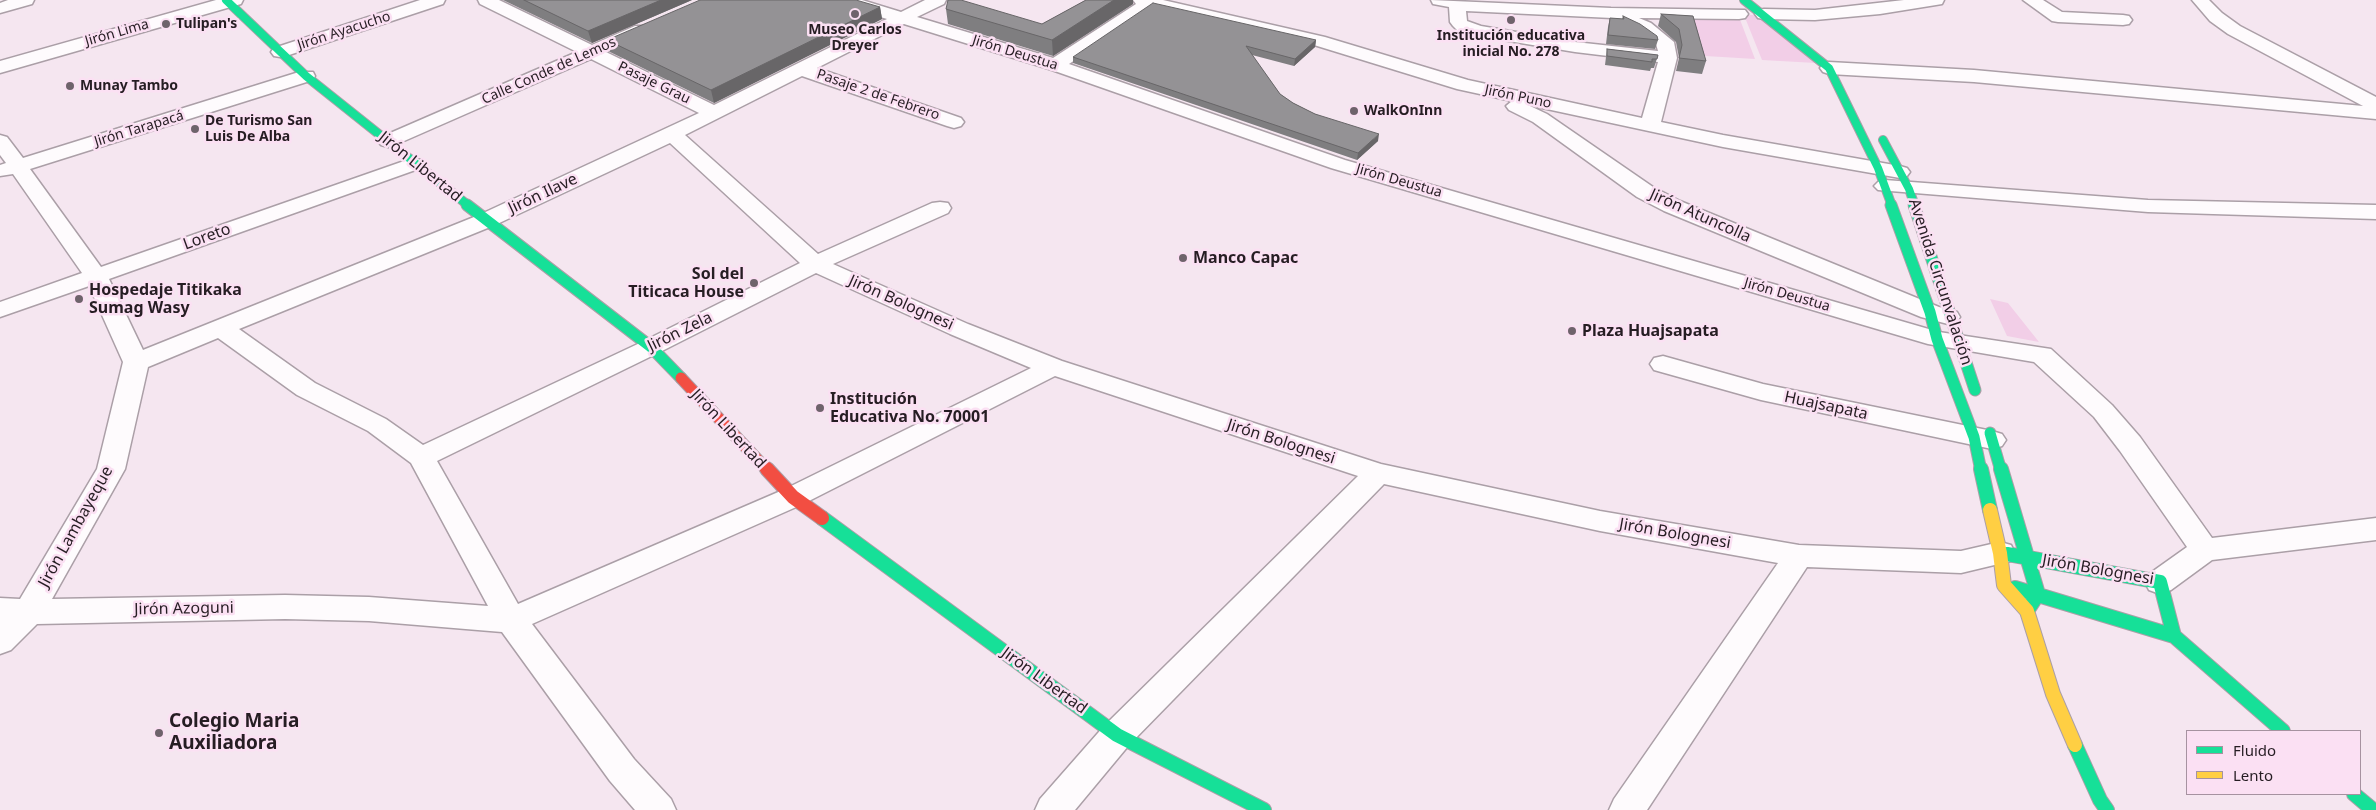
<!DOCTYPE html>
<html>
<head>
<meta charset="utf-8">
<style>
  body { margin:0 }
  #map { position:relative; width:2376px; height:810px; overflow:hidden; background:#f5e6f0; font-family:"Noto Sans",sans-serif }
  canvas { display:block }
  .legend { position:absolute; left:2186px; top:730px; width:175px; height:65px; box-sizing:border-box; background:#fbe0f3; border:1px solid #a692a0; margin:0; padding:6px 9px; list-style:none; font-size:15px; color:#261d23 }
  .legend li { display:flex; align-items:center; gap:10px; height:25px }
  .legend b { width:25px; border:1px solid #a692a0 }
</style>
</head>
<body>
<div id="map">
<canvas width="2376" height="810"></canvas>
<ul class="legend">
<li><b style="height:6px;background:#16e098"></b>Fluido</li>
<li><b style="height:6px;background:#ffcf43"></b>Lento</li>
</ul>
</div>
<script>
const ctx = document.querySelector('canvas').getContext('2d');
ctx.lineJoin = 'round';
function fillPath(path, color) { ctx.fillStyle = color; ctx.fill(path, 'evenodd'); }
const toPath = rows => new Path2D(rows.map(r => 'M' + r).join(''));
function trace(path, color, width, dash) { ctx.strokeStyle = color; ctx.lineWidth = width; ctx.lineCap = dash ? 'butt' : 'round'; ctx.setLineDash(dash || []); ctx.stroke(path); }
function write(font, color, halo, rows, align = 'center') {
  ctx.font = font + ' "Noto Sans",sans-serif'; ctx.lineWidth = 5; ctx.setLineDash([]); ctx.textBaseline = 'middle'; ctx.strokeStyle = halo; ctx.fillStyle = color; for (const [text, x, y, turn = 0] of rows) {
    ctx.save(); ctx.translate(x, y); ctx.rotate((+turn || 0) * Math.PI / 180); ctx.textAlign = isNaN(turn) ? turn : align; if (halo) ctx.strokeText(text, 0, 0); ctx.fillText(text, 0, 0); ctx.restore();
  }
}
const green = toPath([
  [1676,13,1739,17,1755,59,1689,55],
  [1744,15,1756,15,1816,63,1762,60],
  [1990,299,2008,303,2039,342,2007,336]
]);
const street = toPath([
  [8,0,34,0,32,4,0,13,0,3,8,0],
  [216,0,243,0,241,4,0,73,0,61,216,0],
  [420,0,445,0,443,4,286,56,280,57,274,56,271,52,274,48,420,0],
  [478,0,499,0,592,45,635,26,647,26,650,30,647,34,606,52,714,105,887,19,838,4,836,0,862,0,901,12,925,0,946,0,944,4,917,17,1053,58,1136,4,1133,0,1163,0,1325,37,1468,80,1642,118,1658,62,1575,52,1472,35,1457,30,1453,26,1450,22,1449,7,1433,4,1431,0,1611,8,1745,10,1748,14,1745,18,1739,19,1639,18,1651,23,1674,42,1677,58,1661,122,1723,135,1900,166,1907,168,1910,172,1907,176,1900,178,1723,147,1528,105,1547,114,1653,187,1680,201,1939,307,1957,312,1960,317,1957,322,1948,324,1921,317,1664,211,1637,197,1533,122,1509,110,1506,106,1512,101,1457,89,1314,45,1153,8,1069,64,1345,160,1939,332,2051,349,2112,405,2140,437,2212,538,2376,518,2376,540,2212,560,2171,590,2160,594,2149,590,2145,582,2149,574,2187,547,2120,451,2094,417,2034,362,1928,344,1331,168,1049,69,904,24,817,68,961,118,964,122,961,126,954,128,947,126,802,76,685,135,818,254,932,203,940,202,948,203,951,208,948,213,833,264,968,324,1062,361,1381,464,1600,511,1799,545,1961,551,2000,542,2011,545,2015,553,2011,561,1961,573,1807,567,1647,810,1609,810,1614,799,1778,563,1600,531,1384,484,1129,745,1075,810,1035,810,1040,799,1105,725,1358,476,1055,376,803,504,532,624,634,759,671,799,676,810,635,810,610,781,502,632,369,621,285,619,37,624,11,650,0,654,0,598,20,599,97,469,123,362,89,286,0,317,0,302,82,273,13,174,0,176,0,165,6,163,0,155,0,135,7,137,23,158,299,72,313,72,315,76,313,80,30,169,101,267,407,160,414,158,421,160,424,164,421,168,109,279,143,350,479,215,699,113,591,59,395,145,388,147,381,145,378,141,381,137,577,52,480,4,478,0],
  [1466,11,1612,18,1639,31,1656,44,1658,51,1575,42,1481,26,1467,21,1466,11],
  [670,143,800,263,642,342,423,445,386,419,315,383,239,329,495,225,670,143],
  [816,273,950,334,1031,368,783,490,518,604,437,461,660,352,816,273],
  [218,338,297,395,368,431,411,463,488,606,369,597,285,595,52,599,125,469,148,367,218,338],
  [1904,0,1944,0,1942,4,1936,5,1880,14,1815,20,1764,19,1758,18,1755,14,1758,10,1764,9,1815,10,1904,0],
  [2023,0,2043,0,2062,12,2123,15,2129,16,2132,20,2129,24,2123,25,2058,22,2052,21,2023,0],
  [2192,0,2209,0,2222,13,2240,26,2376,97,2376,119,1974,82,1829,74,1823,72,1820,68,1823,64,1829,62,1974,70,2363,106,2228,34,2210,21,2192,0],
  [1885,180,2148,200,2376,205,2376,219,2148,212,1878,190,1874,186,1878,182,1885,180],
  [1663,356,1763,384,1992,431,2002,434,2006,440,2002,446,1992,449,1761,400,1654,370,1650,364,1654,358,1663,356]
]);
const fastFar2 = toPath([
  [226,0,306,76,469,206],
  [1744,0,1829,68,1878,168,1892,206],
  [1883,140,1909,189,1915,206]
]);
const fastFar1 = toPath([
  [467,205,651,347,681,378],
  [1891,205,1930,312,1937,339,1974,437,1981,471],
  [1914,205,1975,390],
  [1990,433,2001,471]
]);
const fast = toPath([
  [1981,469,1990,510],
  [2001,469,2038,594,2027,611],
  [822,518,1117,735,1264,810],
  [2007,554,2160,582,2174,636],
  [2015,588,2174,636,2283,731],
  [2075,745,2100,800,2107,810],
  [2354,794,2373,810]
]);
const slow = toPath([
  [1990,510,2000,553,2004,585,2027,611,2053,694,2075,745]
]);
const jamFar1 = toPath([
  [681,378,768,471]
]);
const jam = toPath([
  [767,469,793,497,822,518]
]);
const wall = toPath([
  [503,0,692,0,592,43],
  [1086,0,1133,0,1133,4,1053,56,948,24,946,9,1042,24],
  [880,7,882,19,714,103,610,52,607,40],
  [1661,14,1693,16,1706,61,1702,74,1676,71,1679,58,1676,42,1658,26],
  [1623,16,1658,40,1655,49,1606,44,1608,27,1610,18,1622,19],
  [1316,40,1315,47,1294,66,1252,55,1280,94,1293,103,1315,114,1378,141,1357,160,1073,63,1073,57],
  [1607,49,1658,55,1654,68,1651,68,1650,71,1605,65]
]);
const shadedWall = toPath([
  [661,0,692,0,592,43,588,31],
  [1114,0,1133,0,1133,4,1053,56,1052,40],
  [880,7,882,19,714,103,711,90],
  [1316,40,1315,47,1294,66,1295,59],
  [1379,134,1378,141,1357,160,1358,153]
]);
const building = toPath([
  [524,0,661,0,588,31,524,0],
  [700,0,856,0,880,7,711,90,607,40,700,0],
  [948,0,961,0,1042,24,1086,0,1114,0,1052,40,946,9,948,0],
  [1153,3,1316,40,1295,59,1246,46,1280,94,1293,103,1315,114,1379,134,1358,153,1073,57,1153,3],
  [1661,14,1693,16,1706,61,1679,58,1682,45,1679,29,1661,14],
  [1623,16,1640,24,1657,36,1658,40,1608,35,1610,18,1624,19,1623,16],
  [1607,49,1658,55,1657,59,1652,59,1652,62,1607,56,1607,49]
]);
const markers = [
  [855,14,5,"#6e636b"],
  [1511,20,5,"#6e636b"],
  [166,24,5,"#6e636b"],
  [70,86,5,"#6e636b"],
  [1354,111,5,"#6e636b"],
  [195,129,5,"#6e636b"],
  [1183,258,5,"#6e636b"],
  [754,283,5,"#6e636b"],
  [79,299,5,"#6e636b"],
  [1572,331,5,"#6e636b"],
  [820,408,5,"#6e636b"],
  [159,733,5,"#6e636b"]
];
const farPoinames = [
  ["Tulipan's",176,24],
  ["Museo Carlos",855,30,"center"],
  ["Dreyer",855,46,"center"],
  ["Institución educativa",1511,36,"center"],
  ["inicial No. 278",1511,52,"center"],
  ["Munay Tambo",80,86],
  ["WalkOnInn",1364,111],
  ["De Turismo San",205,121],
  ["Luis De Alba",205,137]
];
const farStreetnames = [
  ["Jirón Ayacucho",344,31,-18],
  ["Jirón Lima",117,33,-16],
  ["Jirón Deustua",1015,53,17],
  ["Calle Conde de Lemos",549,71,-24],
  ["Pasaje Grau",654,83,26],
  ["Pasaje 2 de Febrero",878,95,19],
  ["Jirón Puno",1518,97,12],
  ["Jirón Tarapacá",139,129,-17],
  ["Jirón Deustua",1399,181,16],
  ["Jirón Deustua",1787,295,16]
];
const streetNames = [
  ["Jirón Libertad",420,167,39],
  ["Jirón Ilave",543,194,-25],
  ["Jirón Atuncolla",1700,216,24],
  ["Loreto",207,237,-20],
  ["Avenida Circunvalación",1940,282,72],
  ["Jirón Bolognesi",901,303,24],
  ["Jirón Zela",680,332,-26],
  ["Huajsapata",1826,406,12],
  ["Jirón Libertad",728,429,47],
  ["Jirón Bolognesi",1281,442,18],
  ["Jirón Lambayeque",76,527,-61],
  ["Jirón Bolognesi",1675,534,10],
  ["Jirón Bolognesi",2098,570,10],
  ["Jirón Azoguni",184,609,-1],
  ["Jirón Libertad",1044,681,36]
];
const poiNames = [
  ["Manco Capac",1193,258],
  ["Sol del",744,274,"right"],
  ["Titicaca House",744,292,"right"],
  ["Hospedaje Titikaka",89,290],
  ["Sumag Wasy",89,308],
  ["Plaza Huajsapata",1582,331],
  ["Institución",830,399],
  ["Educativa No. 70001",830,417]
];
const nearPoinames = [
  ["Colegio Maria",169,722],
  ["Auxiliadora",169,744]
];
fillPath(green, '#f2cee7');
trace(street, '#ab9fa7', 3);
trace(fastFar2, '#ab9fa7', 10);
trace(fastFar1, '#ab9fa7', 13);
trace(fast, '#ab9fa7', 16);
trace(slow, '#ab9fa7', 16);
trace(jamFar1, '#ab9fa7', 13);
trace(jam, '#ab9fa7', 16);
fillPath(street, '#fefbfd');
trace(fastFar2, '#16e098', 8);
trace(fastFar1, '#16e098', 11);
trace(fast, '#16e098', 14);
trace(slow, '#ffcf43', 14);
trace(jamFar1, '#f24e42', 11);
trace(jam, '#f24e42', 14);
fillPath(wall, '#7f7e80');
fillPath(shadedWall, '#686668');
fillPath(building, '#949295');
trace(building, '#686668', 1);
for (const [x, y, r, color] of markers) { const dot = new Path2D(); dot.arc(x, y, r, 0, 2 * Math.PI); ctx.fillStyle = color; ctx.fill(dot); trace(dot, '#fbe0f3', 2); }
write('bold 14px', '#261d23', '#fbe0f3', farPoinames, 'left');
write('14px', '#261d23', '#fbe0f3', farStreetnames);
write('16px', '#261d23', '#fbe0f3', streetNames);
write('bold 16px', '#261d23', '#fbe0f3', poiNames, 'left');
write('bold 19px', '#261d23', '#fbe0f3', nearPoinames, 'left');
</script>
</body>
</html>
